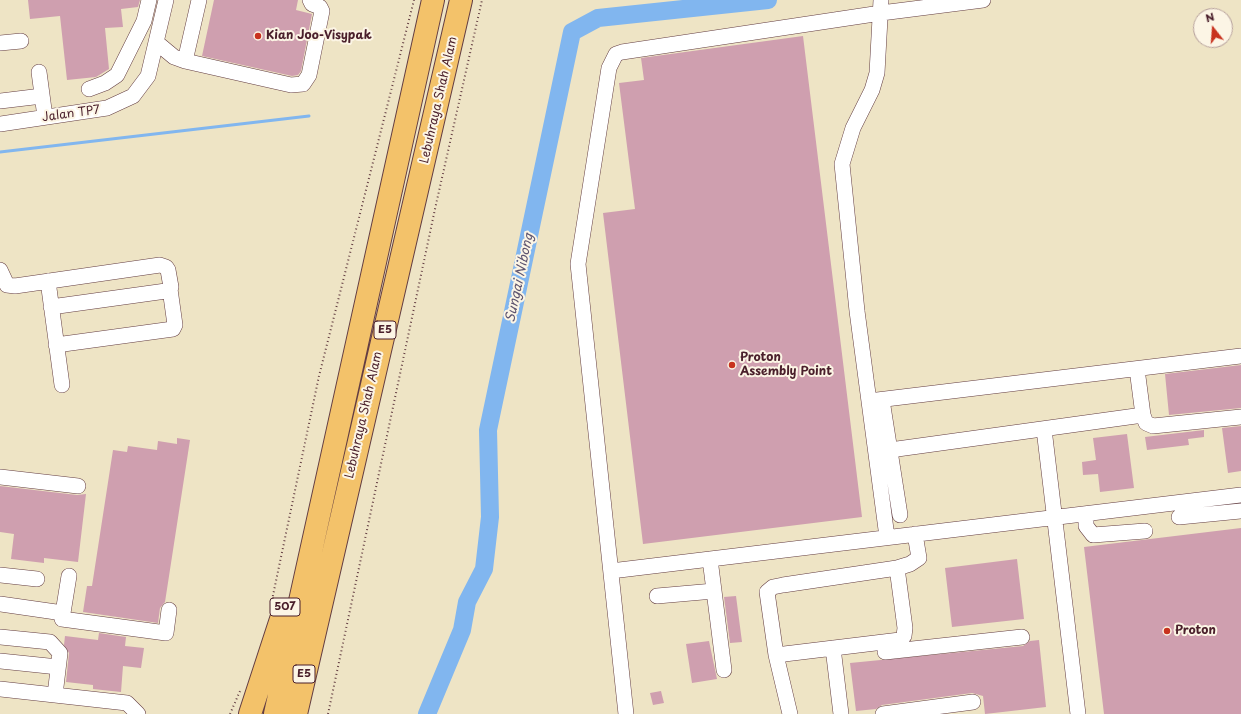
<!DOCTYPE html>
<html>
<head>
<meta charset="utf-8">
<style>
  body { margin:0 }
  #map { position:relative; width:1241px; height:714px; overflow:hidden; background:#eee4c5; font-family:"Playpen Sans",sans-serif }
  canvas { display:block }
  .north { position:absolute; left:1193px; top:8px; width:40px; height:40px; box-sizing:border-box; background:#fcf5e5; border:1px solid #b59f9b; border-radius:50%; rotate:343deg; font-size:11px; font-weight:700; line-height:16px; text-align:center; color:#4a1f2b }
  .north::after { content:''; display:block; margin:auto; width:14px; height:18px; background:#c8321e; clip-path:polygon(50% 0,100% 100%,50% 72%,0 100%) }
</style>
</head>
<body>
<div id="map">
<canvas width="1241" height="714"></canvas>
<div class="north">N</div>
</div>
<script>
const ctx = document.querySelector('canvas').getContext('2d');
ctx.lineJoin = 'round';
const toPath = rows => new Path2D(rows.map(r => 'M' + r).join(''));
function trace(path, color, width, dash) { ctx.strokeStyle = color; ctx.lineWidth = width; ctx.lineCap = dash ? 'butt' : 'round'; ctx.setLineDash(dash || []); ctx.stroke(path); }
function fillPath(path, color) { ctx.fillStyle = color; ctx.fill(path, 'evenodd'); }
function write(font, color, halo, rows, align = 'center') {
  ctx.font = font + ' "Playpen Sans",sans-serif'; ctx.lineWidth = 4; ctx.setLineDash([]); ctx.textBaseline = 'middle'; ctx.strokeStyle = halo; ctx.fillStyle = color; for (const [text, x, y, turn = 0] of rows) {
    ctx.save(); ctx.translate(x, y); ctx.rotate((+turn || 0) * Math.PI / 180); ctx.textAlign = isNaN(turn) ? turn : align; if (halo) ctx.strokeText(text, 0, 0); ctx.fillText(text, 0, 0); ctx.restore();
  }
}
const stream = toPath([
  [0,152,309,116]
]);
const river = toPath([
  [427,714,462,630,467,602,484,569,490,517,488,430,572,32,598,18,768,0]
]);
const building = toPath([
  [28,0,140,0,138,7,121,9,123,27,105,28,109,69,96,77,67,80,60,16,30,19],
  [214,0,298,0,296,10,312,14,301,71,298,75,292,76,202,56],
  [803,36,862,517,643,544,603,213,635,209,619,83,644,80,641,58],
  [1241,365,1241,408,1169,415,1165,374],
  [1241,426,1241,471,1228,473,1222,428],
  [1204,430,1204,437,1188,439,1189,445,1147,450,1145,437],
  [1127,434,1134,488,1100,492,1098,474,1083,475,1082,462,1096,460,1093,438],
  [177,438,190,440,165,602,160,608,158,623,83,612,87,586,92,586,113,450,127,452,128,446,157,450,158,441,177,444],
  [0,486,77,495,86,494,78,562,44,558,44,563,11,559,14,534,0,532],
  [1241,528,1241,714,1104,714,1084,547],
  [1017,559,1024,619,952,627,945,568],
  [736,596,742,642,730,643,724,597],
  [99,633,126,637,125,646,144,648,141,668,123,666,121,692,93,689,93,685,66,682,69,653,64,645,65,636,98,640],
  [1039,640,1046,707,985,714,983,696,972,693,882,705,876,709,856,711,850,663,1023,646,1030,641],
  [709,641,717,679,692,683,686,644],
  [661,691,664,703,653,705,650,693]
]);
const path = toPath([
  [272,600,319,376,414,0],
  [230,714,240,691],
  [328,714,435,209,482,0]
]);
const minor = toPath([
  [881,0,877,73,872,90,853,128,842,164,857,311,887,537],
  [156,42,174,57,185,61,291,85,303,84,309,75,322,11,320,7,312,4,310,0],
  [0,43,21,41],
  [185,61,199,0],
  [39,72,45,117],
  [89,89,105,83,117,75,144,21,149,0],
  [0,101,42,96],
  [0,124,107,108,133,96,148,76,166,0],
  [0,270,7,285,15,286,160,265,166,267,168,270,171,287,166,291,51,307],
  [48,281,62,385],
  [56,345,173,329,175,325,170,289],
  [1137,369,1143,415,1146,423,1153,426,1241,417],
  [882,400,900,515],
  [869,401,1241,356],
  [1044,429,1078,714],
  [890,450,1143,415],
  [0,477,78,486],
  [1086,514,1086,526,1093,535,1145,531],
  [1179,517,1241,511],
  [710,559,724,670],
  [611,571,1241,495],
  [0,575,37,579],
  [69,576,62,619,166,633,169,610],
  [657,596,714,591],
  [0,604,63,613],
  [0,637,50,642,60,653,55,695],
  [833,648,841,714],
  [885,652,1022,637],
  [776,655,900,640,904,636,905,628,897,568],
  [0,661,58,667],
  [0,689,127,703,138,714],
  [626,714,578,264,609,68,616,54,622,52,881,13,983,0],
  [790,714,776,655,767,592,773,587,783,585,897,568,910,564,919,558,915,534],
  [883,714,973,702]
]);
const highway = toPath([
  [250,714,284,610],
  [275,714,433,0],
  [296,714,461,0]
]);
const markers = [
  [258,36,4,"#c8321e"],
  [732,365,4,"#c8321e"],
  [1167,631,4,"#c8321e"]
];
const shields = [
  [385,330,22],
  [285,607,30],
  [304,674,22]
];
const shieldNames = [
  ["E5",385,330],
  ["507",285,607],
  ["E5",304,674]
];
const poiNames = [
  ["Kian Joo-Visypak",266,36],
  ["Proton",740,358],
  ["Assembly Point",740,372],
  ["Proton",1175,631]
];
const streetNames = [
  ["Lebuhraya Shah Alam",439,100,-77],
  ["Jalan TP7",71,114,-8],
  ["Lebuhraya Shah Alam",364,415,-77]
];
const waterNames = [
  ["Sungai Nibong",520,278,-78]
];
trace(stream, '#81b6ef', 3);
trace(river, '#81b6ef', 18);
fillPath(building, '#cf9faf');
trace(minor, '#633d42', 16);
trace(highway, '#633d42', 24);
trace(path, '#633d42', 2, [1, 3]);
trace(minor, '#fff', 15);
trace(highway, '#f3c26a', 22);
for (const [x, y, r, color] of markers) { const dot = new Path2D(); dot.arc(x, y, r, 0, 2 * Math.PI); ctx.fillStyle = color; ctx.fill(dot); trace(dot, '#fcf5e5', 1.5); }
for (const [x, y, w] of shields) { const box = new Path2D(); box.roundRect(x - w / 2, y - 9, w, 18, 3); ctx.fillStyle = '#fcf5e5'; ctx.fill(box); trace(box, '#4a1f2b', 1); }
write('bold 11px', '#4a1f2b', null, shieldNames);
write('bold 12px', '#4a1f2b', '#fcf5e5', poiNames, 'left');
write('12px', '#4a1f2b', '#fcf5e5', streetNames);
write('italic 13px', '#5d5470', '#fcf5e5', waterNames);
</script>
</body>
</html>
